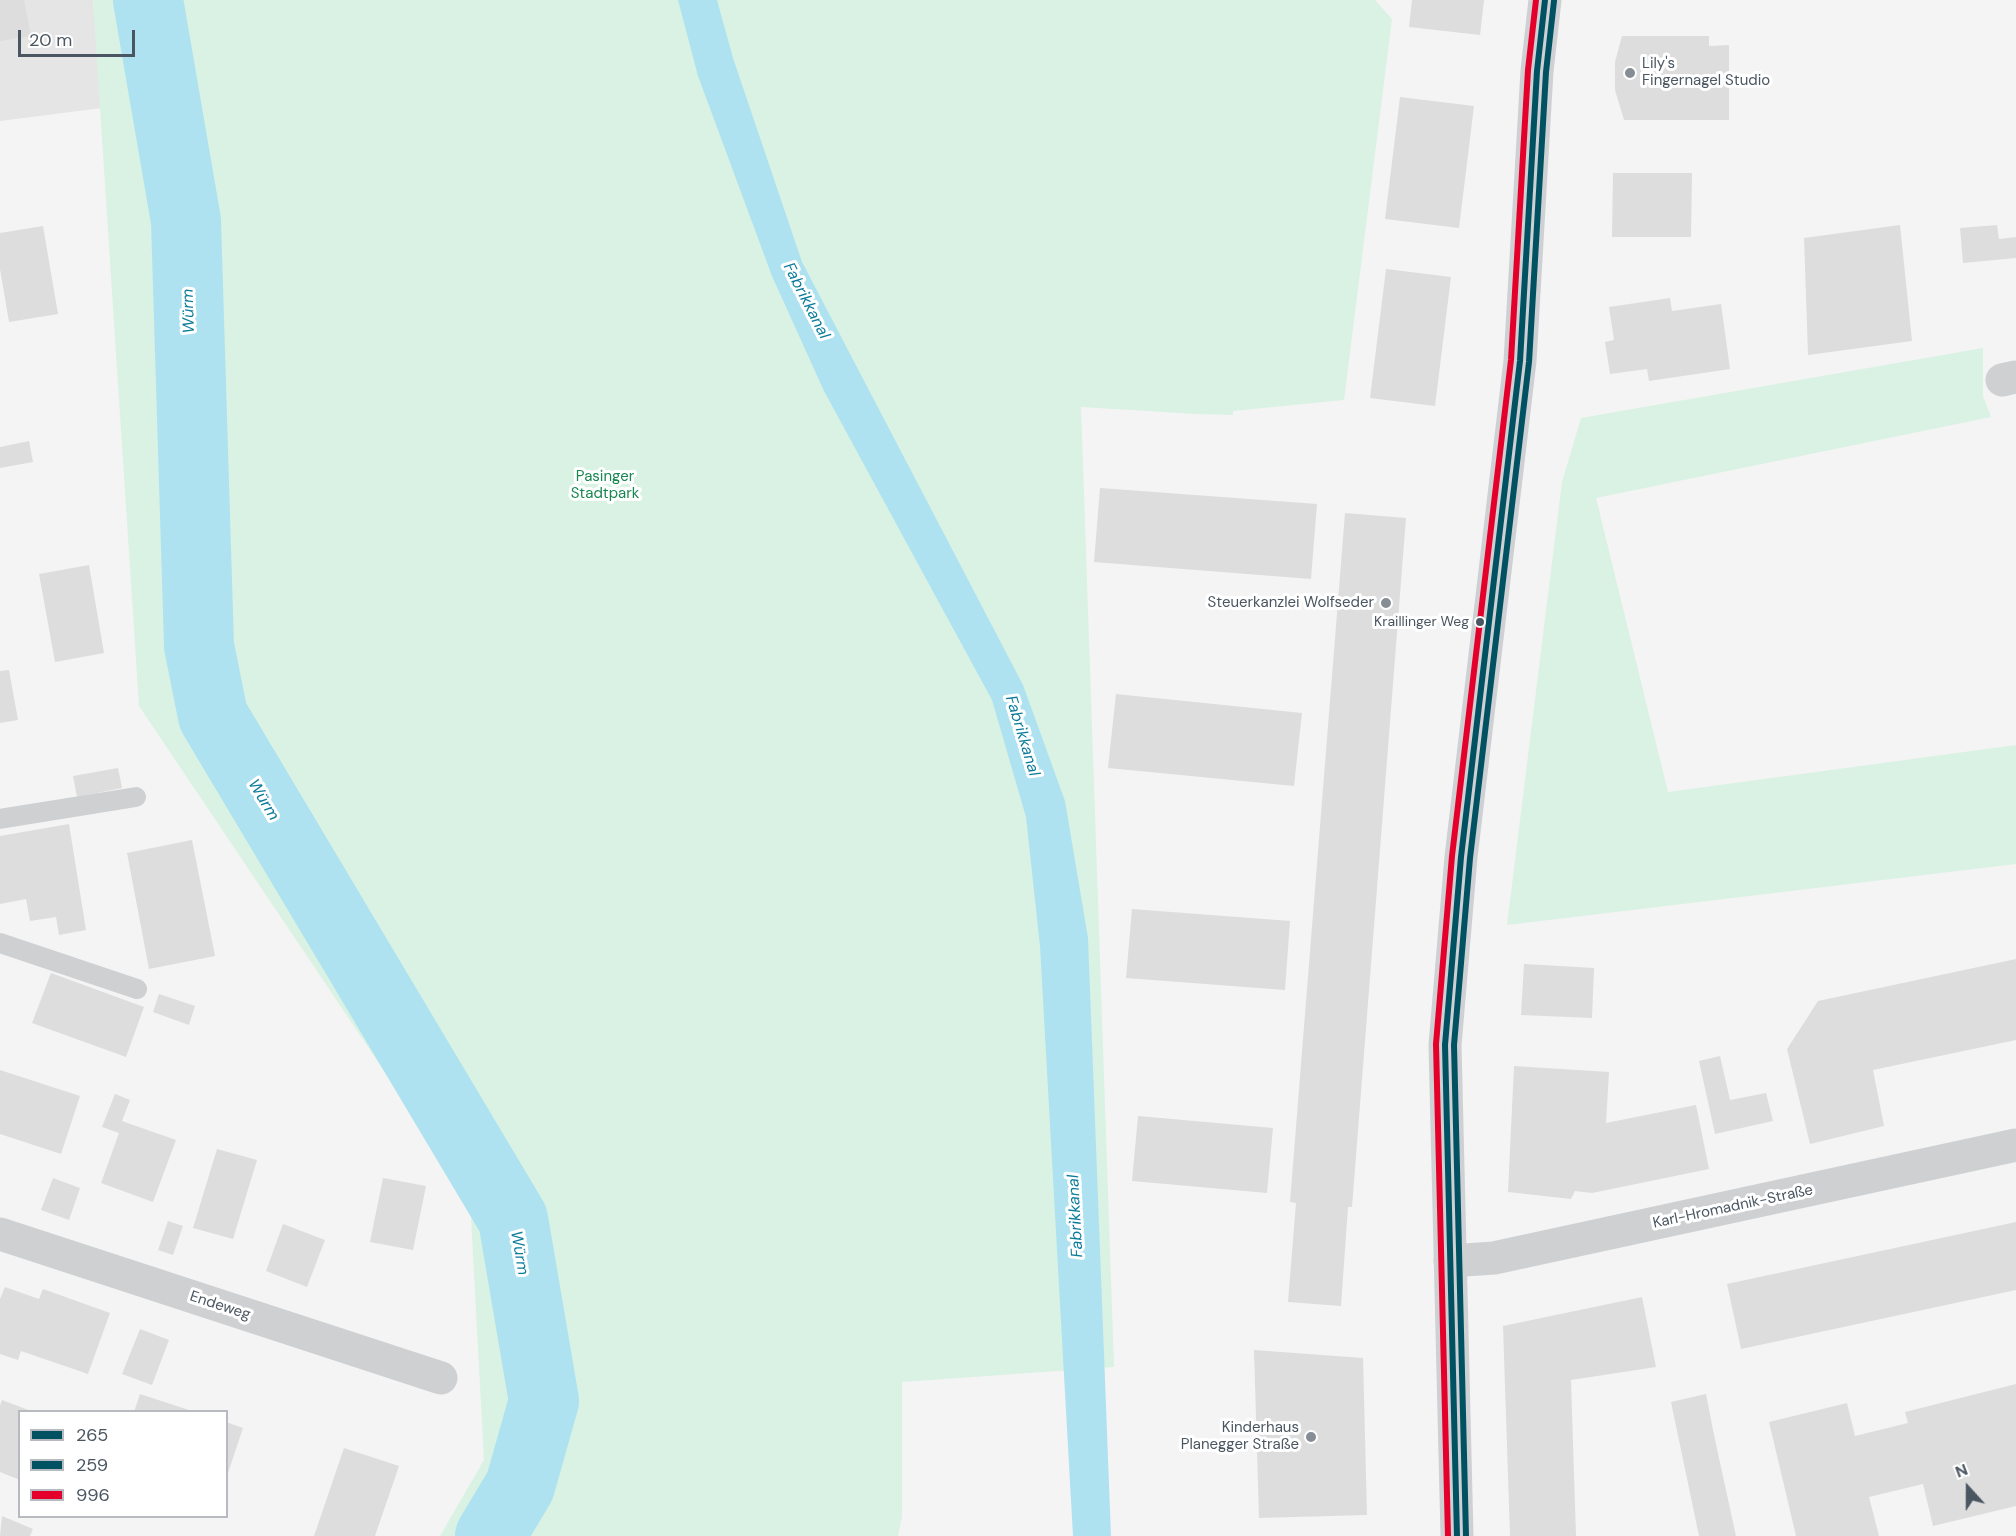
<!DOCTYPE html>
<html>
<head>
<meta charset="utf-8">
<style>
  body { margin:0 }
  #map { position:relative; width:2016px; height:1536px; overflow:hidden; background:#f4f4f4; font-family:"DM Sans",sans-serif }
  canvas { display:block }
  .legend { position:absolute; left:18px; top:1410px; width:210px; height:108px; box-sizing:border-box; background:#fff; border:2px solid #b7bbc0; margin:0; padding:8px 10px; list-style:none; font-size:18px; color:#4a5661 }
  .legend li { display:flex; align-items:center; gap:12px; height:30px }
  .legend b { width:30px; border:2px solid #b7bbc0 }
  .north { position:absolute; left:1938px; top:1458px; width:60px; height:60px; -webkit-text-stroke:4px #fff; paint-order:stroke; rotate:339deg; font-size:16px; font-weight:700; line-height:24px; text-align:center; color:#4a5661 }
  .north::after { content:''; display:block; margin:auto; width:21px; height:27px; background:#4a5661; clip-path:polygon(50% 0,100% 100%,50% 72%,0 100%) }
  .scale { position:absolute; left:18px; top:30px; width:117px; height:27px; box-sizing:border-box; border:3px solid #4a5661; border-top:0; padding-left:8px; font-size:18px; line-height:21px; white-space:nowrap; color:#4a5661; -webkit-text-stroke:4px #fff; paint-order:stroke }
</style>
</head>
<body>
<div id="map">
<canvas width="2016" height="1536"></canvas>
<ul class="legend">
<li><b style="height:8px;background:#005262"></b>265</li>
<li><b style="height:8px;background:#005262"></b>259</li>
<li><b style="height:8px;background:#e4002b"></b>996</li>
</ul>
<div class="north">N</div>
<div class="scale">20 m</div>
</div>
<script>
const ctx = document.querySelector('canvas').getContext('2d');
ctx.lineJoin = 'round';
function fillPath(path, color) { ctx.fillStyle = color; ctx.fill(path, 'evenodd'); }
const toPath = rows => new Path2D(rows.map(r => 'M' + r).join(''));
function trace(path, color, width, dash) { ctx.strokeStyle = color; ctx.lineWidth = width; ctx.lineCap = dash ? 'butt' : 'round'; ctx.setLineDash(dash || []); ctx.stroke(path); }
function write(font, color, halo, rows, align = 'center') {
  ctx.font = font + ' "DM Sans",sans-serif'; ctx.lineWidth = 6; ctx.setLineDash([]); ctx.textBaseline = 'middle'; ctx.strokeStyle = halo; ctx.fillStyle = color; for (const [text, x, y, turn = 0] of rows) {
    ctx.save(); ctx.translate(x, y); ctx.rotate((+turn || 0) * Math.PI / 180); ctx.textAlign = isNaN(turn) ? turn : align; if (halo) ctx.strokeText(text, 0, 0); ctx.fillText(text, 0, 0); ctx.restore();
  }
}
const education = toPath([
  [0,0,93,0,102,108,0,121]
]);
const green = toPath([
  [93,0,1375,0,1392,19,1344,400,1233,411,1233,415,1196,414,1081,407,1114,1367,902,1382,902,1517,898,1536,440,1536,484,1460,470,1199,139,706],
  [1983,348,1983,396,1991,417,1596,498,1668,792,2016,745,2016,864,1507,925,1562,482,1581,418]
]);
const water = toPath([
  [678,0,717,0,733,58,802,262,1023,685,1065,801,1088,938,1111,1536,1073,1536,1040,946,1026,817,992,700,824,391,772,276,698,76]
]);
const river = toPath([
  [148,0,186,221,199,646,213,716,513,1219,544,1401,520,1486,490,1536]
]);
const building = toPath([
  [0,0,24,0,31,36,0,41],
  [1412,0,1484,0,1480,35,1409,27],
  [1622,36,1709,36,1709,46,1729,45,1729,120,1624,120,1615,90,1615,62],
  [1400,97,1474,106,1459,228,1385,219],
  [1613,173,1692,173,1691,237,1612,237],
  [1900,225,1912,341,1808,355,1804,238],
  [1997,225,1999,239,2016,237,2016,258,1963,263,1960,228],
  [43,226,58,314,9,322,0,269,0,233],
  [1386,269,1451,277,1435,406,1370,398],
  [1670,298,1672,311,1721,304,1730,369,1649,381,1647,369,1610,374,1605,342,1614,340,1609,307],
  [29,441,33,462,0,468,0,447],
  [1100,488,1317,504,1311,579,1094,562],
  [1345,513,1406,518,1352,1207,1348,1207,1341,1306,1288,1302,1296,1203,1290,1202],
  [89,565,104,653,55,662,39,574],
  [9,670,18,720,0,723,0,671],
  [1116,694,1302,713,1294,786,1108,768],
  [118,768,122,788,77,797,73,776],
  [69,824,86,930,59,935,56,917,30,921,26,899,0,904,0,836],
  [192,840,215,956,149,969,127,853],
  [1132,909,1290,921,1285,990,1126,978],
  [2016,959,2016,1040,1873,1070,1884,1126,1810,1144,1787,1049,1818,1001],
  [1524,964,1594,968,1592,1018,1521,1015],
  [51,973,144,1007,126,1057,32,1023],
  [159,994,195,1006,189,1025,153,1012],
  [1720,1056,1730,1100,1766,1093,1773,1121,1715,1134,1699,1061],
  [1514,1066,1609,1072,1606,1123,1696,1105,1709,1169,1592,1193,1575,1191,1571,1199,1508,1192],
  [0,1070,80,1096,61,1154,0,1134],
  [115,1094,130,1100,122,1121,176,1140,153,1202,101,1183,119,1133,102,1127],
  [1138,1116,1273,1128,1267,1193,1132,1181],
  [217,1149,257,1160,233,1239,193,1228],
  [53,1178,80,1188,69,1220,41,1210],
  [383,1178,426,1186,413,1250,370,1242],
  [168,1221,183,1226,173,1255,158,1250],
  [2016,1222,2016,1290,1741,1349,1727,1284],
  [283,1224,325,1240,307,1287,266,1271],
  [5,1287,39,1299,43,1289,110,1313,88,1374,21,1351,18,1360,0,1354,0,1299],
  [1642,1297,1656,1367,1571,1380,1576,1536,1510,1536,1503,1326],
  [140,1329,169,1340,152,1385,122,1374],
  [1254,1350,1363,1358,1367,1515,1259,1518],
  [2016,1384,2016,1506,1933,1526,1923,1484,1869,1497,1879,1536,1796,1536,1769,1422,1847,1403,1855,1436,1908,1423,1905,1412],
  [140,1394,192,1411,192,1412,134,1412],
  [1706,1394,1714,1435,1736,1536,1699,1536,1671,1402],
  [2,1400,31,1411,20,1412,20,1480,0,1472,0,1406],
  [226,1422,243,1428,227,1476,226,1476],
  [344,1448,399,1466,375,1536,314,1536],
  [2,1516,33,1529,30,1536,0,1536]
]);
const lane = toPath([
  [0,819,136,797],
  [0,943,137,989]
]);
const street = toPath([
  [2002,380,2016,377],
  [0,1234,441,1378],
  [1450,1261,1494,1258,2016,1145]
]);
const secondary = toPath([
  [1457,1536,1445,1045,1461,857,1520,361,1537,71,1545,0]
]);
const bus1 = toPath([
  [1457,1536,1445,1045,1461,857,1520,361,1537,71,1545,0]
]);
const bus2 = toPath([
  [1466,1536,1454,1045,1470,858,1529,362,1546,72,1554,1]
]);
const bus3 = toPath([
  [1448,1536,1436,1044,1452,856,1511,360,1528,70,1536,0]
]);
const markers = [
  [1630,73,6,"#868d94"],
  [1386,603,6,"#868d94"],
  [1480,622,5,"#4a5661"],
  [1311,1437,6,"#868d94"]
];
const busNames = [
  ["Kraillinger Weg",1469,622]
];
const poiNames = [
  ["Lily's",1642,64,"left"],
  ["Fingernagel Studio",1642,81,"left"],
  ["Steuerkanzlei Wolfseder",1374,603],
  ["Kinderhaus",1299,1428],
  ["Planegger Straße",1299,1445]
];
const parkNames = [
  ["Pasinger",605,477],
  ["Stadtpark",605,494]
];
const streetNames = [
  ["Karl-Hromadnik-Straße",1733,1207,-12],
  ["Endeweg",220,1306,18]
];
const waterNames = [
  ["Fabrikkanal",806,301,63],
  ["Würm",189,311,-92],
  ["Fabrikkanal",1022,736,73],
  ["Würm",263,800,59],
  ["Fabrikkanal",1076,1216,-93],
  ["Würm",519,1253,80]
];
fillPath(education, '#e6e5e6');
fillPath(green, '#d9f2e3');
fillPath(water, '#aee2f0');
trace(river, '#aee2f0', 70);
fillPath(building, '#ddddde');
trace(lane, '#ced0d2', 20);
trace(street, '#ced0d2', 33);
trace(secondary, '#ced0d4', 33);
trace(bus1, '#005262', 6);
trace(bus2, '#005262', 6);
trace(bus3, '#e4002b', 6);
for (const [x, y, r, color] of markers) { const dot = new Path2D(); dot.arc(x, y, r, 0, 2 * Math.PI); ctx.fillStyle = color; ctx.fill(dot); trace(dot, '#fff', 2); }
write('14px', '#4a5661', '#fff', busNames, 'right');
write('15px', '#4a5661', '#fff', poiNames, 'right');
write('15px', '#17864f', '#fff', parkNames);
write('15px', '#4a5661', '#fff', streetNames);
write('italic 16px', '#0c7c9b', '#fff', waterNames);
</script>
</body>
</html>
